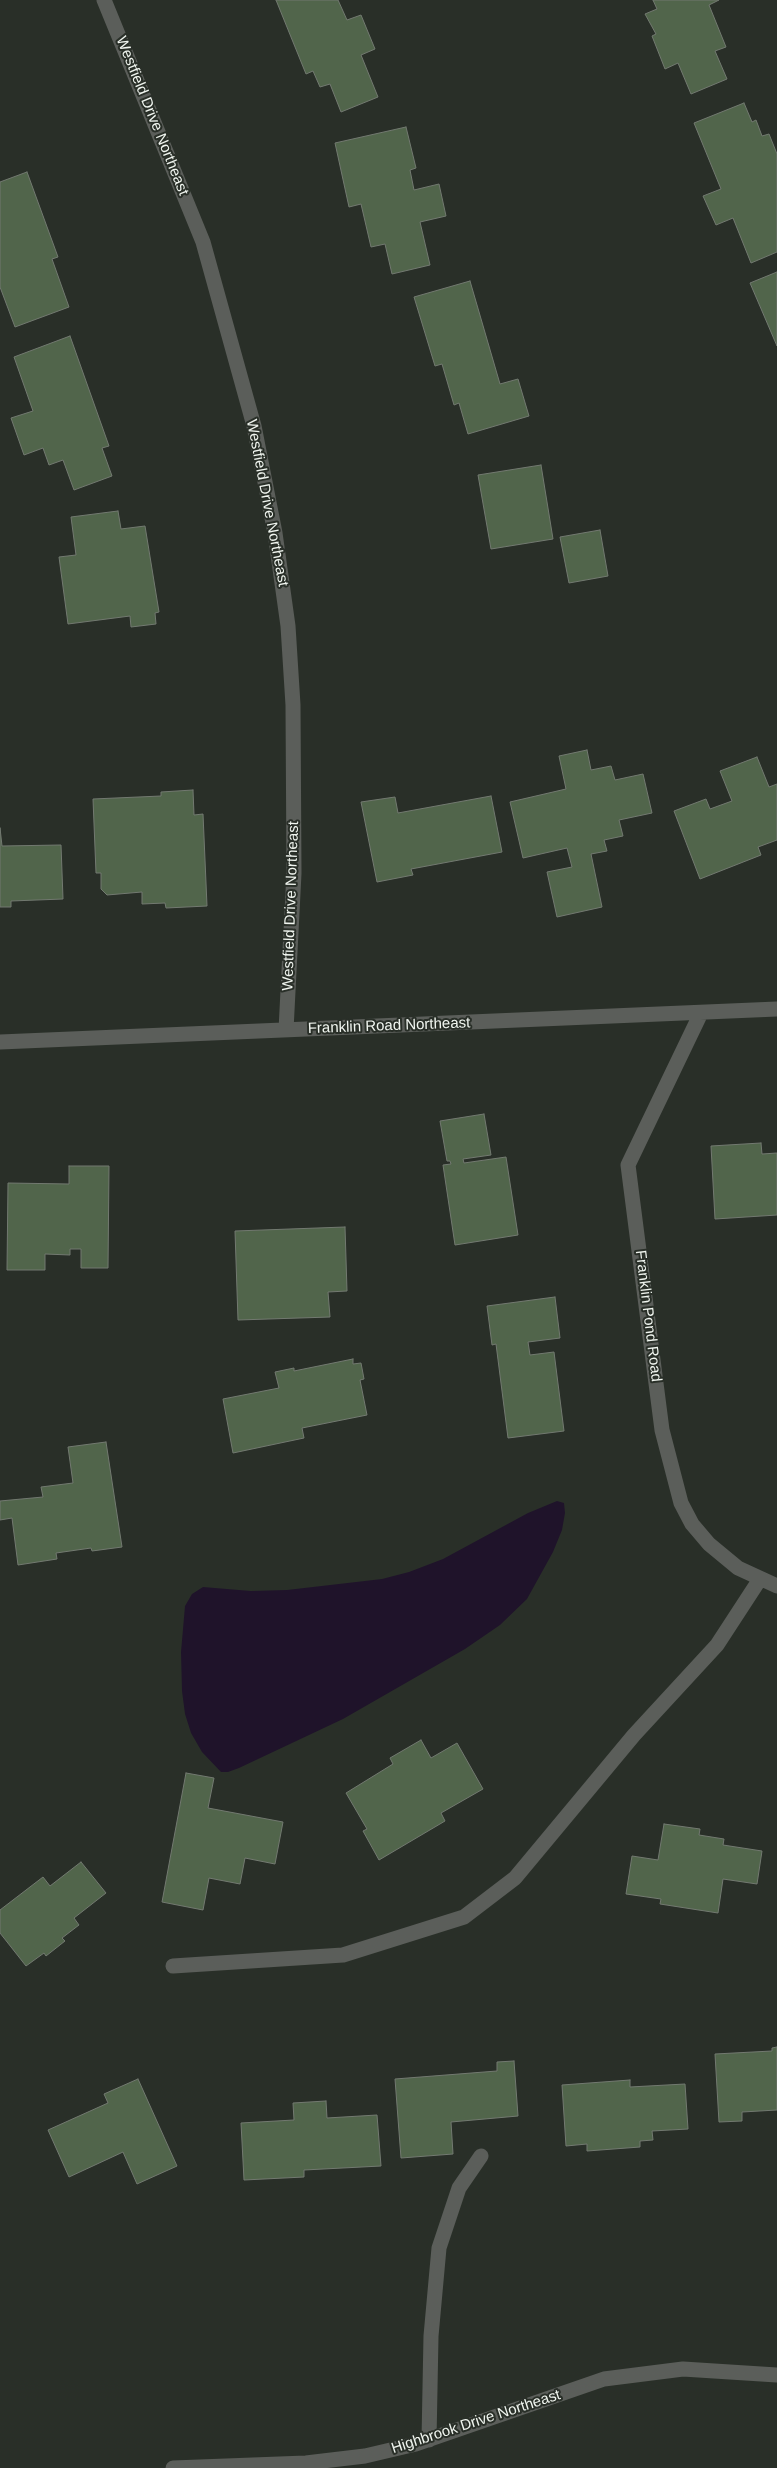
<!DOCTYPE html>
<html>
<head>
<meta charset="utf-8">
<style>
  body { margin:0 }
  canvas { display:block; background:#292f28 }
</style>
</head>
<body>
<canvas width="777" height="2468"></canvas>
<script>
const ctx = document.querySelector('canvas').getContext('2d');
ctx.lineJoin = 'round';
function fillPath(path, color) { ctx.fillStyle = color; ctx.fill(path, 'evenodd'); }
const toPath = rows => new Path2D(rows.map(r => 'M' + r).join(''));
function trace(path, color, width, dash) { ctx.strokeStyle = color; ctx.lineWidth = width; ctx.lineCap = dash ? 'butt' : 'round'; ctx.setLineDash(dash || []); ctx.stroke(path); }
function write(font, color, halo, rows, align = 'center') {
  ctx.font = font + ' Helvetica,sans-serif'; ctx.lineWidth = 4; ctx.setLineDash([]); ctx.textBaseline = 'middle'; ctx.strokeStyle = halo; ctx.fillStyle = color; for (const [text, x, y, turn = 0] of rows) {
    ctx.save(); ctx.translate(x, y); ctx.rotate((+turn || 0) * Math.PI / 180); ctx.textAlign = isNaN(turn) ? turn : align; if (halo) ctx.strokeText(text, 0, 0); ctx.fillText(text, 0, 0); ctx.restore();
  }
}
const water = toPath([
  [557,1501,564,1503,565,1513,562,1530,553,1552,527,1599,500,1625,465,1649,343,1719,239,1768,228,1772,221,1772,202,1752,191,1733,185,1714,182,1691,181,1652,185,1606,192,1594,203,1587,251,1591,287,1590,382,1579,409,1572,443,1559,528,1513]
]);
const building = toPath([
  [276,0,338,0,347,20,361,15,375,49,361,55,378,97,341,112,330,84,320,87,313,71,306,74,276,0],
  [653,0,719,0,709,5,726,47,715,51,727,79,691,94,678,63,665,69,652,36,656,34,645,14,657,9,653,0],
  [744,103,752,122,756,120,762,136,769,134,777,154,777,252,751,263,733,218,716,225,703,196,721,189,694,123,744,103],
  [406,127,416,168,410,170,414,190,439,184,446,216,420,222,430,265,392,274,385,244,371,247,361,204,349,207,335,143,406,127],
  [27,172,58,257,52,259,69,307,15,327,0,287,0,182,27,172],
  [777,272,777,346,750,283,777,272],
  [470,281,500,384,518,379,529,416,468,434,459,403,454,405,442,364,435,366,414,297,470,281],
  [70,336,109,446,102,448,112,476,74,490,63,460,49,465,43,448,24,455,11,418,33,411,14,357,70,336],
  [541,465,553,539,491,549,478,475,541,465],
  [118,511,121,529,145,526,159,612,155,613,156,624,131,627,130,616,68,624,59,557,76,555,71,517,118,511],
  [600,530,608,576,569,583,560,537,600,530],
  [587,750,591,770,611,766,615,780,643,774,652,813,619,820,623,836,604,840,607,851,591,854,602,907,557,917,547,872,572,867,567,848,523,858,510,802,566,789,559,756,587,750],
  [757,757,769,787,777,784,777,840,758,847,761,855,700,879,674,811,706,799,710,809,732,801,720,771,757,757],
  [193,790,194,815,203,814,207,906,166,908,165,903,142,904,142,892,107,895,101,889,101,873,96,873,93,799,161,796,161,792,193,790],
  [491,796,502,852,411,869,413,875,377,882,361,802,395,797,398,813,491,796],
  [0,828,2,846,61,845,63,899,11,901,11,907,0,907,0,828],
  [484,1114,491,1155,463,1159,464,1163,506,1157,518,1235,455,1245,443,1165,451,1164,450,1161,447,1161,440,1121,484,1114],
  [761,1143,762,1154,777,1153,777,1215,715,1219,711,1146,761,1143],
  [69,1166,109,1166,108,1268,81,1268,81,1249,70,1249,70,1255,45,1254,45,1270,7,1270,8,1183,69,1184,69,1166],
  [345,1227,347,1291,328,1292,330,1317,238,1320,235,1231,345,1227],
  [555,1297,560,1338,528,1342,530,1355,554,1352,564,1431,508,1438,496,1344,492,1345,487,1306,555,1297],
  [353,1359,353,1364,361,1363,364,1379,360,1380,367,1415,302,1428,304,1438,233,1453,223,1399,279,1388,275,1372,294,1368,294,1371,353,1359],
  [106,1442,122,1547,92,1551,91,1548,56,1553,57,1559,18,1565,12,1518,0,1520,0,1501,43,1497,41,1487,73,1483,68,1447,106,1442],
  [421,1740,431,1758,457,1743,483,1789,441,1813,445,1821,379,1860,363,1831,367,1829,346,1793,393,1764,390,1758,421,1740],
  [186,1773,214,1778,208,1808,283,1822,275,1864,245,1858,240,1884,209,1878,203,1910,162,1902,186,1773],
  [664,1824,700,1829,699,1835,724,1839,723,1845,762,1851,757,1884,723,1879,718,1913,660,1904,661,1899,626,1894,632,1856,658,1860,664,1824],
  [81,1862,106,1893,74,1918,79,1925,62,1938,65,1941,46,1956,44,1953,26,1966,0,1933,0,1910,43,1877,50,1886,81,1862],
  [777,2047,777,2110,742,2112,742,2121,719,2122,715,2054,772,2051,772,2048,777,2047],
  [514,2061,518,2116,451,2122,453,2154,401,2158,395,2079,497,2071,497,2062,514,2061],
  [138,2079,177,2166,137,2184,123,2152,69,2177,48,2130,108,2103,104,2094,138,2079],
  [630,2080,630,2087,685,2084,688,2129,652,2131,653,2140,640,2141,640,2147,587,2151,587,2144,566,2146,562,2085,630,2080],
  [326,2101,327,2118,377,2115,381,2166,304,2170,304,2177,244,2180,241,2123,294,2120,293,2103,326,2101]
]);
const minor = toPath([
  [104,0,203,242,254,426,275,533,288,626,293,705,294,873,286,1030],
  [701,1013,628,1165,662,1430,681,1503,692,1524,709,1544,738,1568,777,1586],
  [0,1042,777,1009],
  [173,1966,343,1955,464,1917,515,1878,634,1735,717,1645,760,1579],
  [429,2440,431,2336,439,2248,459,2188,481,2156],
  [173,2468,306,2463,365,2456,416,2444,604,2379,683,2369,777,2375]
]);
const streetNames = [
  ["Westfield Drive Northeast",152,116,68],
  ["Westfield Drive Northeast",267,503,79],
  ["Westfield Drive Northeast",291,906,-88],
  ["Franklin Road Northeast",389,1026,-2],
  ["Franklin Pond Road",648,1316,83],
  ["Highbrook Drive Northeast",476,2422,-18]
];
fillPath(water, '#1f132a');
fillPath(building, '#51654b');
trace(building, '#727970', 1);
trace(minor, '#5b5e5a', 15);
write('15px', '#f0f5ef', '#292f28', streetNames);
</script>
</body>
</html>
